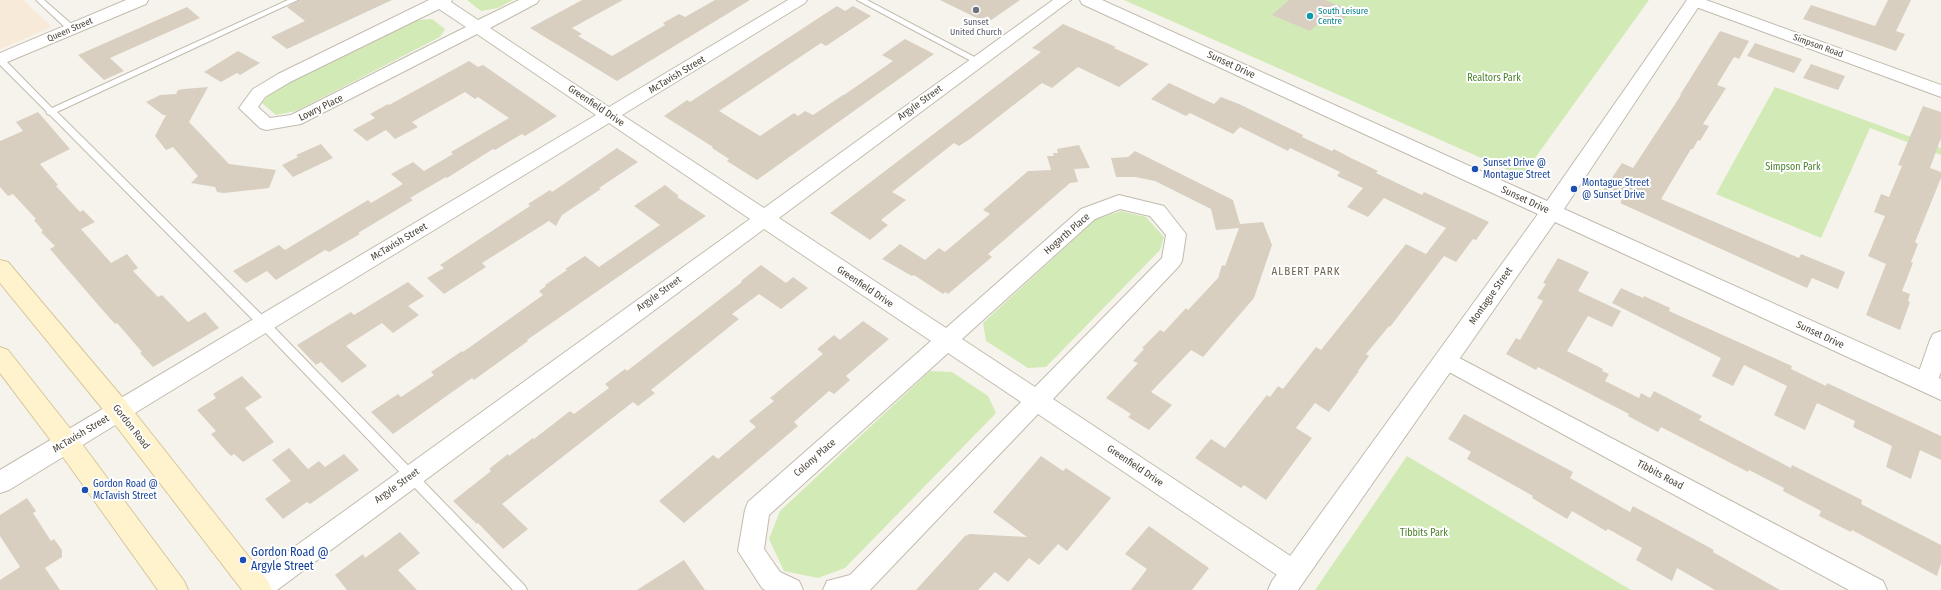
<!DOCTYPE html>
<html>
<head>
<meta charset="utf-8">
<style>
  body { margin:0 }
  canvas { display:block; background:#f6f3ec }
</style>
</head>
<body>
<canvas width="1941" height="590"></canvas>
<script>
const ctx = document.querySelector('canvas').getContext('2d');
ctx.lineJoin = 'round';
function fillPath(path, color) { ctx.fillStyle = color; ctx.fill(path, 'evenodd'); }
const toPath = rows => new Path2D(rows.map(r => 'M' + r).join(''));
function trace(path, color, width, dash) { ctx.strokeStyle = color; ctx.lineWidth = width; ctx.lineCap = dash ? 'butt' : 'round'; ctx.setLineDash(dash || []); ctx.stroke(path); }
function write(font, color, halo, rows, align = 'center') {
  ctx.font = font + ' "Fira Sans Condensed",sans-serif'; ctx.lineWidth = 4; ctx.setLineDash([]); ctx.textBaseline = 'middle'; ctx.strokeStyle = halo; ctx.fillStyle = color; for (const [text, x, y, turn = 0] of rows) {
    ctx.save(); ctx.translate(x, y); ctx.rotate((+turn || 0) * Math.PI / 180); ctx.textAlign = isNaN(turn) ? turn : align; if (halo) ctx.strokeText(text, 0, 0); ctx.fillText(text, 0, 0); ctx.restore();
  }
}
const commercial = toPath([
  [0,0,23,0,52,27,0,49]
]);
const green = toPath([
  [467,0,513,0,498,8,481,11],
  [1124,0,1649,0,1522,176],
  [432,19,445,29,440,37,296,111,276,115,262,103,271,92,418,20],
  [1775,87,1941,148,1941,155,1870,128,1821,238,1716,194],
  [1121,211,1146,217,1164,237,1160,250,1046,367,1028,368,986,341,983,323,1096,219],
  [930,371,952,372,988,396,996,413,845,568,818,578,784,571,769,539,780,511],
  [1407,456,1631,590,1315,590]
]);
const building = toPath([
  [299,0,392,0,287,49,271,37,305,21,287,7],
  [582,0,623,0,572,28,582,34,578,36,612,56,665,25,663,23,679,14,685,17,715,0,750,0,617,81,530,28],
  [940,0,1020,0,987,23],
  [1289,0,1325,0,1352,11,1334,28,1320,22,1310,31,1272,15],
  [1888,0,1911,0,1896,31,1905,34,1896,51,1803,19,1811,5,1875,26],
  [837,6,845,11,853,6,871,16,826,46,821,43,719,111,760,136,794,113,798,116,805,111,813,115,843,95,844,95,893,61,882,55,905,39,934,54,757,180,727,161,729,159,712,148,713,147,664,116,687,100,690,102],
  [187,7,200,18,110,58,124,71,104,80,78,55],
  [1063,24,1116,47,1114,48,1149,64,1119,87,1078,67,1052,88,1042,83,970,139,959,146,954,143,892,192,906,200,881,220,888,225,870,240,830,213,1041,52,1032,48],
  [1720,31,1749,41,1739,59,1734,57,1717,85,1726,88,1703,124,1709,126,1700,141,1698,140,1693,149,1691,149,1661,199,1799,258,1801,254,1845,272,1838,289,1812,278,1807,288,1620,203,1622,201,1602,192,1622,163,1633,168,1681,95,1680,95],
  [1755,43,1784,53,1802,59,1794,73,1747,56],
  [238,51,260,63,240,75,237,73,221,82,204,72],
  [469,61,478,67,483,65,557,116,525,136,522,134,495,150,493,149,447,178,446,177,410,198,413,200,358,233,360,234,329,252,325,250,276,280,267,271,246,283,233,271,279,245,285,250,368,200,371,203,403,184,391,174,413,162,424,171,453,154,451,152,509,118,478,97,475,99,465,92,412,122,418,127,395,139,386,130,367,141,353,130,375,118,370,114,388,104,389,105],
  [1811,64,1845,76,1838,90,1803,78],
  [1169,83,1214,104,1221,97,1239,104,1303,135,1302,137,1332,151,1334,149,1349,157,1378,171,1376,173,1422,195,1424,192,1489,222,1476,240,1473,239,1456,262,1444,256,1390,327,1389,326,1366,354,1369,356,1358,371,1359,371,1329,412,1315,403,1296,428,1312,438,1266,500,1244,485,1241,488,1195,458,1211,439,1225,448,1267,395,1270,397,1278,386,1283,389,1316,347,1321,350,1406,244,1426,254,1446,228,1384,198,1368,217,1347,207,1363,188,1337,176,1340,172,1290,148,1288,151,1240,127,1233,134,1190,113,1186,116,1151,99],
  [208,87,189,122,229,164,276,170,269,188,224,193,217,192,215,187,191,183,198,176,173,147,166,150,155,136,166,115,163,115,146,102,160,95,176,94,178,90,184,89],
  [1923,106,1941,112,1941,138,1930,168,1941,172,1941,178,1915,242,1918,244,1911,262,1913,263,1902,291,1910,294,1908,301,1910,302,1900,330,1866,315,1886,264,1868,256,1885,216,1874,212,1881,194,1889,197,1902,166,1898,165],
  [38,112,70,149,40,164,58,185,56,186,80,212,83,210,95,222,81,229,111,263,127,254,138,268,133,271,158,297,162,295,188,322,205,312,219,328,153,367,140,353,142,352,117,323,115,324,99,306,50,249,55,246,41,232,43,231,34,220,36,219,13,194,8,196,0,187,0,141,23,131,16,122],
  [321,144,333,158,293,177,282,165,298,157,296,155],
  [1079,145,1090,168,1074,169,1078,182,1070,183,988,254,992,257,948,294,945,292,943,294,914,275,912,276,882,259,900,244,925,260,939,248,945,252,990,214,983,210,1028,171,1051,170,1047,156,1054,156,1053,153,1058,153,1057,149],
  [617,148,638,162,599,188,601,189,562,215,556,226,549,221,482,263,486,267,444,294,427,278,444,268,440,265,530,206,528,204,550,190,552,192],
  [1135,151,1233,200,1240,224,1263,222,1272,245,1254,298,1203,357,1191,350,1151,392,1172,405,1149,430,1128,417,1131,414,1106,398,1138,363,1133,361,1144,349,1142,348,1160,330,1164,332,1186,308,1188,310,1218,278,1222,265,1225,266,1239,228,1216,230,1211,209,1155,181,1135,177,1116,177,1111,158,1128,157],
  [665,185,679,196,677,197,706,216,527,340,528,341,474,380,472,378,393,434,371,412,398,394,401,397,434,375,431,372,462,351,463,352,543,295,539,291,546,286,545,285,567,270,565,269,585,256,599,267,660,225,634,206],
  [1558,258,1589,272,1578,291,1621,311,1612,327,1588,316,1567,351,1603,369,1602,371,1609,374,1605,381,1639,398,1641,393,1650,398,1654,391,1702,416,1699,420,1791,468,1792,465,1862,500,1861,504,1941,545,1941,563,1937,576,1852,530,1851,532,1819,516,1821,511,1783,491,1784,488,1749,470,1748,472,1661,427,1658,432,1628,416,1629,414,1538,367,1536,370,1506,354,1516,338,1520,340,1543,301,1537,298,1546,284,1543,283],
  [761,265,786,283,793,277,808,288,781,309,759,294,732,314,739,319,651,390,655,393,638,406,633,402,502,504,528,529,503,549,478,523,477,524,453,501,491,471,489,469,508,454,509,456,533,438,534,439,570,411,574,414,609,388,605,384,625,369,627,371,742,282,741,281],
  [408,282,424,296,408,306,419,315,393,333,382,323,346,346,367,366,342,383,321,362,316,365,297,345,351,312,354,315],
  [1621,288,1643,298,1644,296,1670,308,1669,311,1792,366,1791,369,1826,386,1827,383,1941,436,1941,460,1920,450,1911,479,1886,467,1892,446,1853,427,1855,421,1817,403,1805,430,1774,415,1787,386,1744,365,1733,386,1712,376,1721,358,1612,303],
  [863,321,889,339,846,376,850,380,834,394,829,391,794,422,798,426,684,523,659,501,713,455,718,459,756,427,749,421,774,401,770,398,823,354,817,349,834,335,840,340],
  [242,376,262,397,245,408,274,442,243,462,234,454,231,456,225,450,211,434,216,431,197,410,216,398,213,394],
  [1464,414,1573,472,1570,478,1630,512,1633,506,1714,550,1713,552,1780,590,1715,590,1677,568,1672,581,1636,560,1642,548,1608,529,1606,531,1572,511,1567,519,1532,498,1533,496,1467,459,1471,452,1448,439],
  [289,448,308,469,319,461,325,467,344,454,359,470,310,504,307,502,283,519,265,499,291,481,272,460],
  [1041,456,1063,471,1066,468,1111,498,1067,551,1058,544,1039,565,1029,558,1008,582,995,572,978,590,916,590,965,536,970,534,1027,537,993,512],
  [27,498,36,511,33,513,51,541,54,539,62,550,62,557,45,568,60,590,0,590,0,580,20,567,0,536,0,515],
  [1149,526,1209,568,1192,590,1131,590,1147,569,1125,554],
  [400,532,420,553,398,570,417,590,347,590,335,575,363,554,365,558],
  [684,560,705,590,637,590]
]);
const service = toPath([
  [36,0,44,0,75,27,75,31,69,31,36,0],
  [288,0,298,0,57,112,267,320,525,586,527,590,513,590,259,326,50,115,47,114,46,111,0,65,0,58,3,58,52,108,288,0],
  [857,0,867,0,982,61,981,63,975,63,857,0]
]);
const minor = toPath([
  [429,0,452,0,451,2,478,20,519,0,539,0,537,3,490,28,609,107,788,0,807,0,805,3,622,115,764,208,1053,0,1071,0,779,218,946,328,1081,209,1119,195,1164,206,1186,234,1182,261,1179,266,1053,399,1304,565,1308,573,1304,581,1295,585,1286,581,1038,414,870,590,823,590,827,581,850,575,1021,402,948,353,769,515,764,549,780,572,799,581,803,590,765,590,762,588,738,551,745,510,748,502,931,341,764,229,277,590,243,590,247,581,750,219,609,123,9,490,0,493,0,470,596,115,477,34,301,124,266,130,260,128,239,108,253,89,278,74,429,0],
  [439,9,466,27,291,115,270,118,258,107,265,97,290,82,439,9],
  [1120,209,1150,216,1166,235,1162,258,1035,387,962,339,1095,219,1120,209],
  [1687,0,1706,0,1941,85,1941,97,1688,4,1687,0],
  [1941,331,1941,372,1934,389,1926,392,1918,389,1915,383,1930,340,1933,334,1941,331],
  [1446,351,1883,581,1887,590,1849,590,1438,366,1435,360,1438,354,1446,351]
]);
const tertiary = toPath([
  [126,0,148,0,146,4,0,65,0,53,126,0],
  [1080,0,1102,0,1547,201,1687,0,1703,0,1564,209,1941,379,1941,400,1555,222,1298,590,1268,590,1272,581,1538,214,1082,4,1080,0]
]);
const secondary = toPath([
  [0,260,8,262,128,404,268,581,272,590,242,590,110,418,0,283,0,260],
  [0,347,8,350,76,436,184,581,188,590,158,590,58,450,0,373,0,347]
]);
const markers = [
  [976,10,4,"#6b7280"],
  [1310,16,4,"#0f9aa8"],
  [1475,169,4,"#1a4fb4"],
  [1574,189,4,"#1a4fb4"],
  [85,490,4,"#1a4fb4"],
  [243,560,4,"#1a4fb4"]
];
const farCulturenames = [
  ["South Leisure",1318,11],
  ["Centre",1318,21]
];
const farWorshipnames = [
  ["Sunset",976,22],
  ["United Church",976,32]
];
const farStreetnames = [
  ["Queen Street",70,30,-23],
  ["Simpson Road",1818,46,20]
];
const streetNames = [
  ["Sunset Drive",1231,65,25],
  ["McTavish Street",677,75,-31],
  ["Argyle Street",920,103,-36],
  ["Greenfield Drive",596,106,34],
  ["Lowry Place",321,108,-26],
  ["Sunset Drive",1525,200,25],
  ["Hogarth Place",1067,234,-41],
  ["McTavish Street",399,242,-31],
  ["Greenfield Drive",865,287,34],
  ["Argyle Street",659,294,-36],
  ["Montague Street",1491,296,-55],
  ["Sunset Drive",1820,335,25],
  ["Gordon Road",131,427,52],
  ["McTavish Street",81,434,-31],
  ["Colony Place",815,458,-41],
  ["Greenfield Drive",1135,466,34],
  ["Tibbits Road",1660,475,28],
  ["Argyle Street",397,486,-36]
];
const parkNames = [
  ["Realtors Park",1494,78],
  ["Simpson Park",1793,167],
  ["Tibbits Park",1424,533]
];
const transitNames = [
  ["Sunset Drive @",1483,163],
  ["Montague Street",1483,175],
  ["Montague Street",1582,183],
  ["@ Sunset Drive",1582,195],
  ["Gordon Road @",93,484],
  ["McTavish Street",93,496]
];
const neighbourhoodNames = [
  ["ALBERT PARK",1306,272]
];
const nearTransitnames = [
  ["Gordon Road @",251,553],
  ["Argyle Street",251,567]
];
fillPath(commercial, '#f7ead8');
fillPath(green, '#d2eab5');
fillPath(building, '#d8cfc1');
trace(service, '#c2bbae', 2);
trace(minor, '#c2bbae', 2);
trace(tertiary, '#c2bbae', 2);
trace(secondary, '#d6c79b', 2);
fillPath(service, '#fff');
fillPath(minor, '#fff');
fillPath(tertiary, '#fff');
fillPath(secondary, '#fff3cd');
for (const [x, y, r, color] of markers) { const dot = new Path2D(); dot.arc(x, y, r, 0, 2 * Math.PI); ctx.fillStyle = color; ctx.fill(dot); trace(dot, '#fff', 1.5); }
write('9px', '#0d838f', '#fff', farCulturenames, 'left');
write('9px', '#5b616d', '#fff', farWorshipnames);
write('9px', '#4b4439', '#fff', farStreetnames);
write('10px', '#4b4439', '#fff', streetNames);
write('10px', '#4a7f2a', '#fff', parkNames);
write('10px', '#164399', '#fff', transitNames, 'left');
ctx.letterSpacing = '1px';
write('11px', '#6e6250', '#fff', neighbourhoodNames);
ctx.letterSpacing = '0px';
write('12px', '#164399', '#fff', nearTransitnames, 'left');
</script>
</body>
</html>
